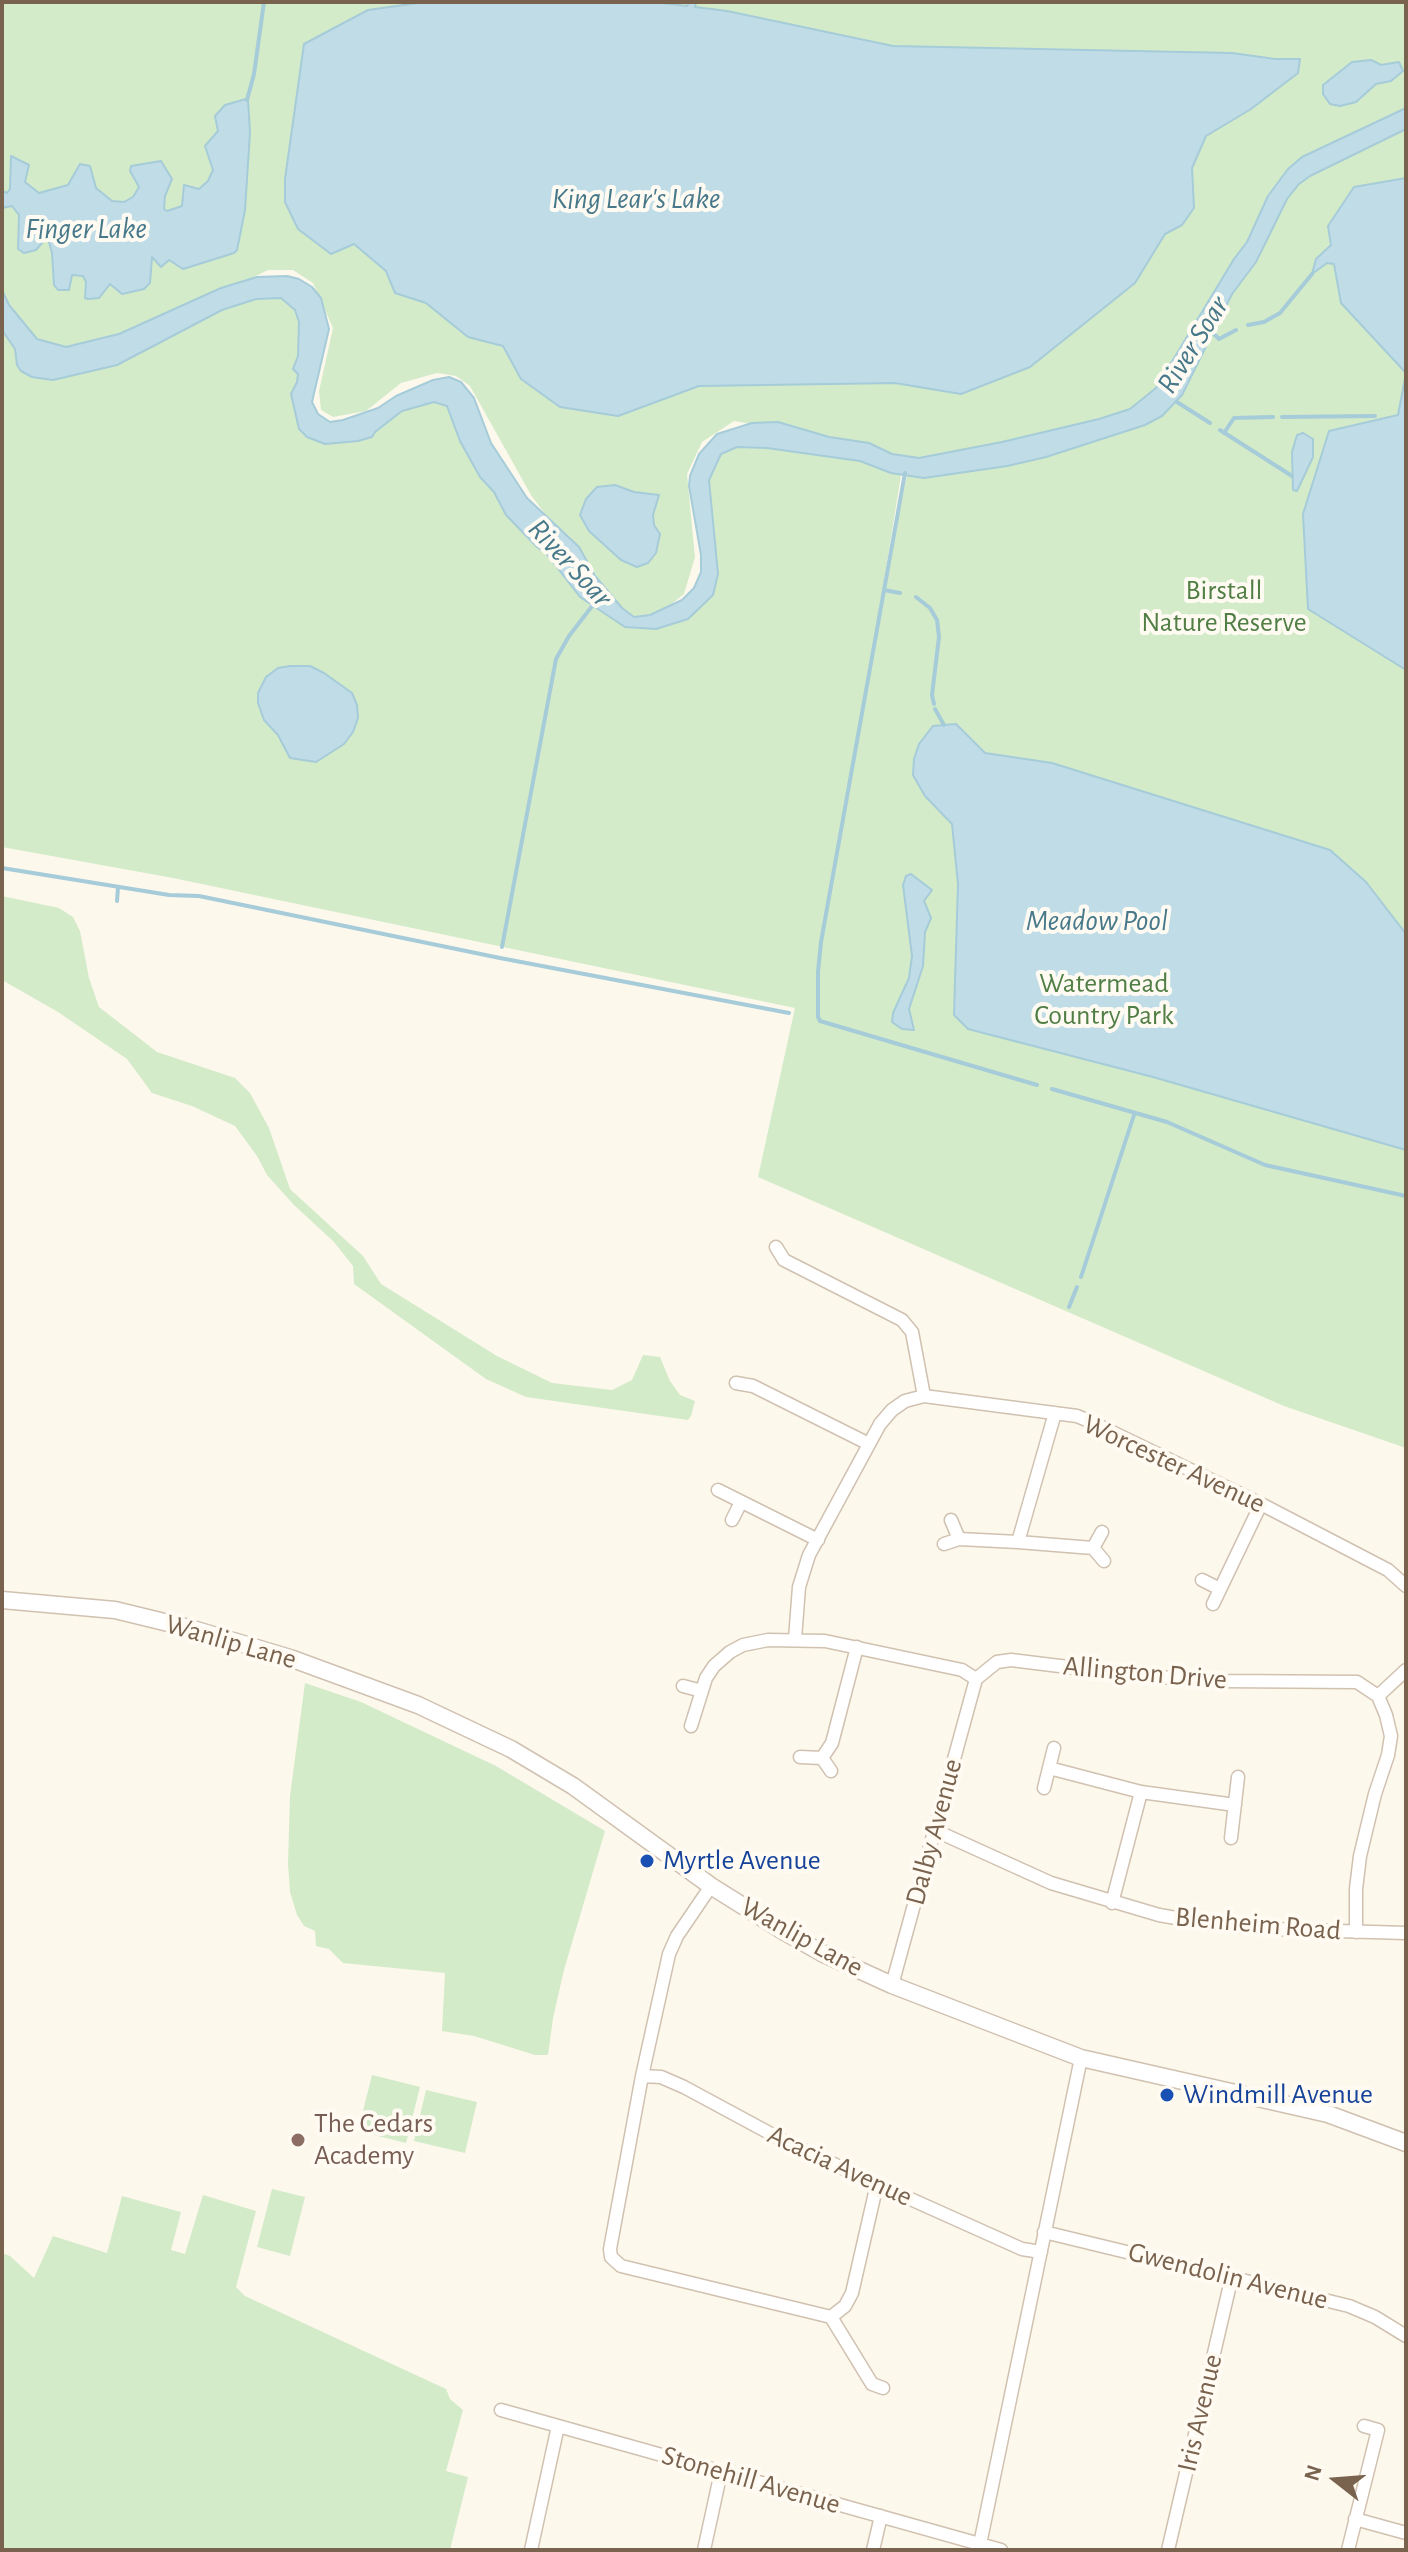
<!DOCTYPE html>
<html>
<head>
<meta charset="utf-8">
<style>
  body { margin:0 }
  #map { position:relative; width:1408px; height:2552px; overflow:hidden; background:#fdf8ec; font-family:"Alegreya Sans",sans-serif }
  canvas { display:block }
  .frame { position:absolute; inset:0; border:4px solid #79624e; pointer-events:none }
  .north { position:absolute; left:1296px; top:2440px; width:80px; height:80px; -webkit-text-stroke:6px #fffbf3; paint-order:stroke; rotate:287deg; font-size:22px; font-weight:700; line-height:32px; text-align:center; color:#79624e }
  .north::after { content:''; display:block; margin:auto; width:28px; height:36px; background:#79624e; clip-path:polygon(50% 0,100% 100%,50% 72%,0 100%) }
</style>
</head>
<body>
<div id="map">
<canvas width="1408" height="2552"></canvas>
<div class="frame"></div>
<div class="north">N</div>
</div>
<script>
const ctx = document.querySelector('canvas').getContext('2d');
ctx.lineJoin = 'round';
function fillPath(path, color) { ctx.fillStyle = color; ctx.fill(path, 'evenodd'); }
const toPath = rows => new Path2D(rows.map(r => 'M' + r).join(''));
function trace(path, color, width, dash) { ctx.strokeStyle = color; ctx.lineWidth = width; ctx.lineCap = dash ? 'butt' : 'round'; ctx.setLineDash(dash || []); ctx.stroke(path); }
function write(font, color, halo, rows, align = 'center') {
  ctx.font = font + ' "Alegreya Sans",sans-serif'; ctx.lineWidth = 8; ctx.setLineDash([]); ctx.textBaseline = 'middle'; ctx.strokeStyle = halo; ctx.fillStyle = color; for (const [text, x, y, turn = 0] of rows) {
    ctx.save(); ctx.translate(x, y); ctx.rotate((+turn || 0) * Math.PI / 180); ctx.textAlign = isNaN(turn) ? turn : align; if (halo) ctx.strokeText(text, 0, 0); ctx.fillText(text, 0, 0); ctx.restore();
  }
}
const green = toPath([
  [2,2,1406,2,1406,1448,1284,1406,758,1177,795,1008,173,878,2,847,2,330,15,350,17,365,53,380,117,365,222,310,256,299,281,298,295,310,299,322,298,356,293,368,298,374,297,382,291,394,299,429,307,437,340,443,357,441,372,437,374,432,402,411,434,402,448,406,460,441,480,477,494,492,506,515,537,547,546,553,580,597,625,627,656,629,688,619,713,595,709,480,721,454,736,447,767,448,860,461,901,475,881,600,910,461,818,436,734,421,702,442,687,474,695,557,684,594,664,610,640,620,621,616,531,495,470,386,456,376,437,373,401,383,366,411,333,417,321,410,319,391,333,328,313,283,293,270,268,270,146,330,57,356,40,349,2,306],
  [2,896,59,908,73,917,80,931,89,978,99,1007,157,1052,235,1078,250,1093,269,1128,290,1189,363,1256,381,1284,497,1356,552,1383,612,1390,632,1380,643,1355,660,1357,670,1381,680,1395,695,1401,691,1416,688,1420,526,1397,486,1379,354,1284,353,1266,334,1242,294,1205,267,1175,257,1156,235,1126,192,1106,152,1093,127,1059,58,1012,2,980],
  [305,1683,361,1702,496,1766,605,1831,564,1970,553,2018,548,2055,535,2055,474,2036,442,2031,445,1973,343,1963,329,1949,316,1946,315,1931,304,1926,297,1915,290,1892,288,1864,290,1796],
  [372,2075,420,2087,406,2143,358,2131],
  [426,2090,477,2102,465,2153,414,2141],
  [272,2189,305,2197,290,2256,257,2247],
  [203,2195,256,2211,236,2287,245,2296,446,2389,450,2399,463,2410,446,2471,468,2477,450,2550,2,2550,2,2253,10,2256,34,2278,53,2236,107,2253,122,2196,181,2212,171,2250,185,2254]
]);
const water = toPath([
  [425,2,653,2,687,6,689,2,696,2,695,7,727,11,893,46,1232,53,1275,59,1300,59,1298,73,1251,109,1206,136,1192,168,1194,208,1182,225,1165,234,1135,283,1030,367,961,394,895,383,699,386,618,416,560,407,521,379,503,346,468,337,426,303,395,293,386,271,354,244,331,254,298,229,285,202,285,179,304,44,368,10,425,2],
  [1371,60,1381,65,1399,62,1403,71,1391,81,1376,84,1356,102,1340,106,1330,104,1323,94,1323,85,1352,62,1371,60],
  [246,99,248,101,250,132,245,210,237,250,234,253,183,269,169,260,161,267,152,257,150,283,144,289,122,294,110,284,99,298,88,299,85,298,86,282,83,276,72,275,69,290,58,290,54,285,52,253,44,224,41,224,42,243,36,250,24,253,18,249,19,215,12,206,2,208,2,167,3,191,7,193,10,189,11,156,29,165,25,182,39,193,68,185,80,164,90,166,96,188,112,201,124,202,133,197,139,187,130,171,131,166,161,161,172,179,165,196,164,209,167,211,182,206,184,185,199,189,208,181,213,170,205,146,218,131,215,116,225,105,246,99],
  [1406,108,1406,129,1310,176,1299,184,1287,199,1256,262,1232,294,1182,395,1162,416,1145,425,1046,457,1007,466,924,478,891,473,860,461,767,448,737,447,721,454,709,480,718,574,713,595,688,619,656,629,625,627,580,597,546,553,537,547,506,515,494,492,480,477,460,441,447,406,434,402,402,411,375,432,372,437,358,441,325,444,307,437,299,429,291,394,297,382,298,374,293,369,298,356,299,322,295,310,281,298,256,299,222,310,117,365,53,380,32,377,21,371,17,365,15,349,2,330,2,290,9,305,37,339,66,347,119,334,221,288,257,277,287,276,299,279,312,287,321,298,329,329,312,402,318,414,330,422,343,420,378,408,396,396,433,380,449,377,461,382,474,398,491,443,527,498,579,547,595,576,622,608,634,617,650,615,682,600,694,588,701,572,701,555,689,486,690,476,699,454,717,434,752,423,778,422,829,437,869,443,892,454,919,458,1002,442,1099,419,1130,409,1156,388,1234,259,1247,242,1268,196,1288,169,1302,157,1406,108],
  [1406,178,1406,670,1308,609,1303,514,1329,431,1398,415,1406,373,1341,303,1334,264,1327,263,1312,274,1316,259,1331,245,1328,226,1354,187,1406,178],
  [1303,433,1313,439,1313,457,1297,491,1293,490,1292,452,1297,435,1303,433],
  [615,485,634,492,659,495,653,515,654,525,660,534,656,553,648,563,637,567,621,560,589,531,580,515,586,499,597,487,615,485],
  [290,666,310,666,324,673,352,693,357,705,358,718,353,732,344,744,316,762,290,758,278,735,264,720,258,703,258,693,266,677,278,668,290,666],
  [956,724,985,753,1052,763,1330,850,1366,882,1406,934,1406,1150,1153,1077,968,1029,954,1015,958,884,952,824,925,796,913,775,914,759,919,744,933,726,956,724],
  [911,874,932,890,924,901,931,918,925,932,923,966,909,1009,914,1030,902,1029,892,1022,893,1013,909,978,912,956,903,885,906,876,911,874]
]);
const stream = toPath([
  [247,100,254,74,264,2],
  [1248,325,1264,322,1280,313,1312,274],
  [1214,334,1219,339,1236,330],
  [1177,402,1210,423],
  [1282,417,1375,416],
  [1220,430,1292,476],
  [1224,433,1234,418,1273,417],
  [905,473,821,942,818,972,818,1017,820,1021,1037,1085],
  [884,590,900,593],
  [916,597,930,608,937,620,939,637,932,695,934,704],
  [935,709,944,725],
  [2,868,169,895,199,896,500,958,789,1013],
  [117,901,118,887],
  [502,947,556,659,569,636,593,605],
  [1052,1089,1167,1122,1265,1165,1406,1196],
  [1081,1277,1134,1115],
  [1069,1307,1077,1287]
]);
const minor = toPath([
  [776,1247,784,1260,902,1320,912,1332,924,1396],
  [736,1383,753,1386,869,1444],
  [718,1490,818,1540],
  [732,1520,741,1502],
  [951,1520,959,1539],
  [1102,1532,1093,1548,1104,1561],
  [1018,1542,1093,1548],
  [944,1544,959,1539,1018,1542,1055,1413],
  [1202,1580,1220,1589],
  [1213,1604,1261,1504],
  [795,1639,799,1587,809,1555,880,1424,892,1410,905,1401,924,1396,1077,1416,1089,1421,1261,1504,1388,1570,1406,1586],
  [683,1686,702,1691],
  [1378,1696,1406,1670],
  [691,1726,706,1678,714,1666,730,1652,743,1645,768,1640,825,1641,962,1670,976,1679,997,1662,1011,1660,1141,1676,1224,1681,1357,1682,1378,1696,1386,1715,1391,1736,1388,1755,1375,1794,1360,1856,1356,1889,1356,1932],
  [800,1757,822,1758,832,1743,857,1647],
  [822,1758,831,1771],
  [1049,1768,1141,1792,1112,1903],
  [1044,1788,1054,1748],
  [1141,1792,1235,1805],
  [934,1830,1051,1883,1159,1915,1210,1924,1270,1929,1406,1933],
  [1231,1838,1238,1777],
  [711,1886,677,1936,669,1954,642,2076,610,2249,611,2257,621,2266,831,2317,845,2306,852,2293,877,2184],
  [892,1985,976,1679],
  [642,2076,661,2077,684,2087,786,2142,877,2184,1022,2249,1041,2252],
  [1044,2232,1349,2306,1375,2317,1406,2336],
  [831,2317,872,2384,883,2388],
  [501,2410,1001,2550],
  [1355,2519,1406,2533],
  [980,2544,1081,2058],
  [531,2550,558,2426],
  [704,2550,721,2472],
  [873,2550,881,2516],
  [1168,2550,1232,2276],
  [1348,2550,1378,2430,1364,2426]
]);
const tertiary = toPath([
  [2,1600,115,1610,193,1629,290,1658,418,1705,511,1749,573,1786,711,1886,783,1931,822,1953,892,1985,1081,2058,1328,2114,1406,2143]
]);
const markers = [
  [647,1861,8,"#1a4fb4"],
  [1167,2095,8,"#1a4fb4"],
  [298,2140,8,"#8d6e63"]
];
const parkNames = [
  ["Birstall",1224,591],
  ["Nature Reserve",1224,623],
  ["Watermead",1104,984],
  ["Country Park",1104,1016]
];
const streetNames = [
  ["Worcester Avenue",1174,1464,25],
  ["Wanlip Lane",231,1642,16],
  ["Allington Drive",1145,1673,5],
  ["Dalby Avenue",934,1832,-75],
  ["Blenheim Road",1258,1924,5],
  ["Wanlip Lane",802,1937,29],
  ["Acacia Avenue",840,2166,25],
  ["Gwendolin Avenue",1228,2276,14],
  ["Iris Avenue",1200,2413,-77],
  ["Stonehill Avenue",751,2480,16]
];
const transitNames = [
  ["Myrtle Avenue",663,1861],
  ["Windmill Avenue",1183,2095]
];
const educationNames = [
  ["The Cedars",314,2124],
  ["Academy",314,2156]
];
const waterNames = [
  ["King Lear's Lake",636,199],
  ["Finger Lake",86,229],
  ["River Soar",1193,345,-58],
  ["River Soar",570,563,47],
  ["Meadow Pool",1097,921]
];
fillPath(green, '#d3ebc9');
fillPath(water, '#c0dde7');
trace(water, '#a6cbd9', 2);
trace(stream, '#a6cbd9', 4);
trace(minor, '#d0c1b0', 15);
trace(tertiary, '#d0c1b0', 19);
trace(minor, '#fff', 12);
trace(tertiary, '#fff', 16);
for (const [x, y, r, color] of markers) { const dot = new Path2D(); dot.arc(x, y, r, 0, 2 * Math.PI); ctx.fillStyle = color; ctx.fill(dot); trace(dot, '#fffbf3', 3); }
write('28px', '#507e45', '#fffbf3', parkNames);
write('28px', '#79624e', '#fffbf3', streetNames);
write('28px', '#164399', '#fffbf3', transitNames, 'left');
write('28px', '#785e54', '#fffbf3', educationNames, 'left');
write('italic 30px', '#47798b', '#fffbf3', waterNames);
</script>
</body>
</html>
